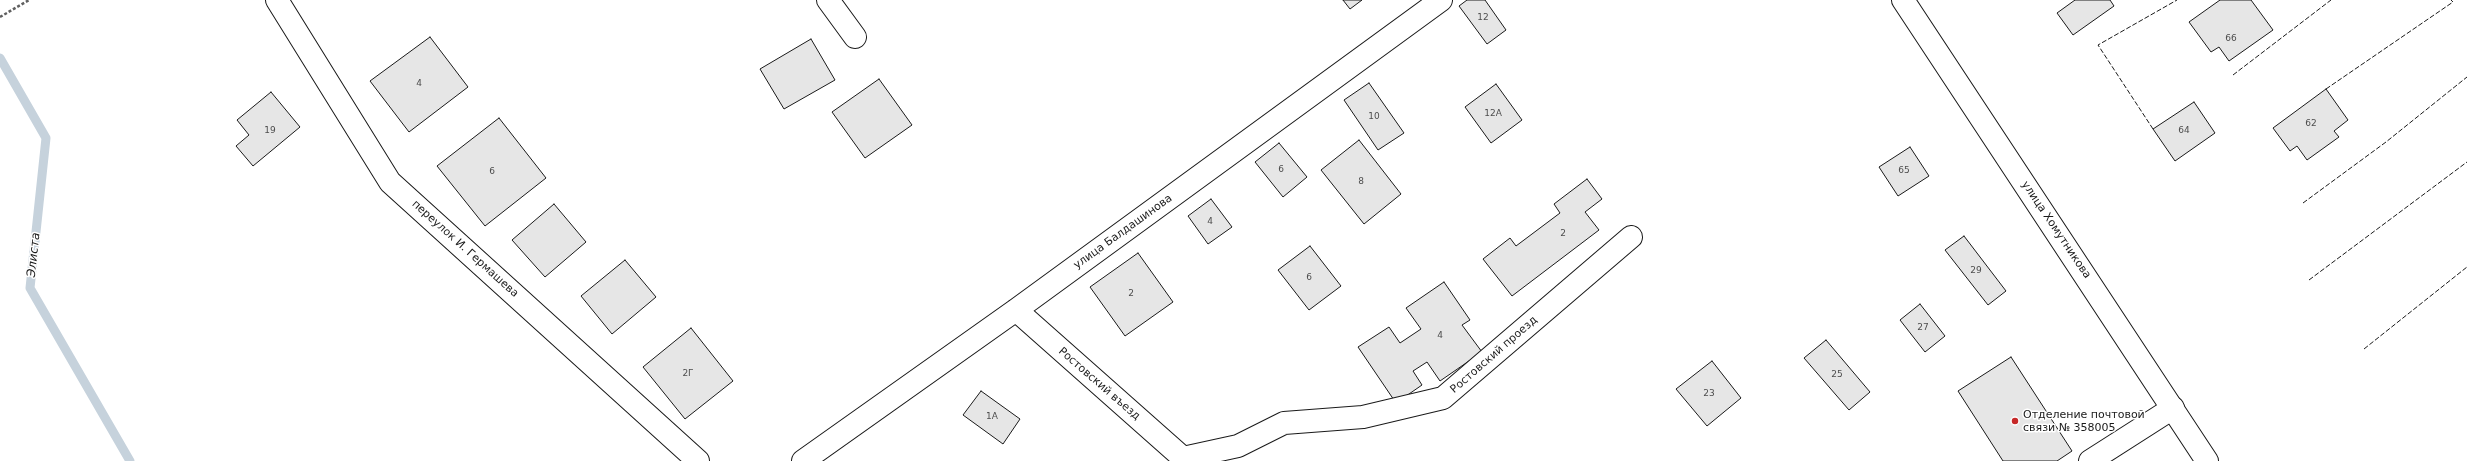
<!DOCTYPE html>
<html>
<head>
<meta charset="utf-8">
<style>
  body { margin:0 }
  canvas { display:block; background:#fff }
</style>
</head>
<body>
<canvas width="2467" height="461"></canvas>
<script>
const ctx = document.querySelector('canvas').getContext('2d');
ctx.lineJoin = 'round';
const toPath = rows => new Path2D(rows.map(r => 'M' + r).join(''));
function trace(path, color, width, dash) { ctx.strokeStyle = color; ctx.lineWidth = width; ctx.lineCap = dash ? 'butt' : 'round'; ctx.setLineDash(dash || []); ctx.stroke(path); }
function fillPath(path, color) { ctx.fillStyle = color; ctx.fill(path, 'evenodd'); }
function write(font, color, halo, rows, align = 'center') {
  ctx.font = font + ' "DejaVu Sans",sans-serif'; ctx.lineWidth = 3; ctx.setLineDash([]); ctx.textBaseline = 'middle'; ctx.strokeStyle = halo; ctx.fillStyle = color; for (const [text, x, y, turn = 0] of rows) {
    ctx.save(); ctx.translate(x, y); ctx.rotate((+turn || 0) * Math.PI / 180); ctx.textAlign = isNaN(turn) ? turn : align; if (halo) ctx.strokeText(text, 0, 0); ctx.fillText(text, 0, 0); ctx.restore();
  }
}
const stream = toPath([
  [0,58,46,138,30,288,130,461]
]);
const building = toPath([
  [1343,0,1362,0,1350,9,1343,0],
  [1467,0,1485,0,1506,30,1487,44,1459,6,1467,0],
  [2075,0,2110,0,2114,6,2073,35,2057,13,2075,0],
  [2220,0,2251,0,2273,30,2229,61,2219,47,2211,52,2189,22,2220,0],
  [430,37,468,87,409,132,370,81,430,37],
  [811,39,835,80,784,109,760,69,811,39],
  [879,79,912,125,865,158,832,112,879,79],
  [1369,83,1404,133,1378,150,1344,100,1369,83],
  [1496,84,1522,120,1491,143,1465,107,1496,84],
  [2326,89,2348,120,2334,131,2339,137,2307,160,2297,146,2290,151,2273,128,2326,89],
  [271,92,300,127,253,166,236,146,249,135,237,120,271,92],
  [2194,102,2215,133,2175,161,2153,129,2194,102],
  [499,118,546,178,485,226,437,166,499,118],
  [1359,140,1401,194,1364,224,1321,170,1359,140],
  [1279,143,1307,177,1283,197,1255,162,1279,143],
  [1910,147,1929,176,1898,196,1879,167,1910,147],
  [1587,179,1602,199,1585,212,1599,230,1512,296,1483,259,1510,238,1516,246,1560,213,1554,204,1587,179],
  [1211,199,1232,227,1208,244,1188,216,1211,199],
  [554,204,586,242,545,277,512,240,554,204],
  [1964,236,2006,291,1988,305,1945,250,1964,236],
  [1310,246,1341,286,1309,310,1278,270,1310,246],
  [1138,253,1173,302,1125,336,1090,287,1138,253],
  [625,260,656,297,612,334,581,296,625,260],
  [1444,282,1470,320,1462,325,1482,352,1440,381,1427,362,1413,371,1422,385,1396,403,1358,347,1389,327,1400,343,1421,329,1406,308,1444,282],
  [1920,304,1945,336,1925,352,1900,320,1920,304],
  [691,328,733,381,685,419,643,367,691,328],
  [1826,340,1870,392,1849,410,1804,358,1826,340],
  [2011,357,2072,451,2057,461,2003,461,1958,391,2011,357],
  [1712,361,1741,398,1707,426,1676,389,1712,361],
  [981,391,1020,419,1003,444,963,415,981,391]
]);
const path = toPath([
  [0,17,29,0]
]);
const street = toPath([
  [277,0,390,182,698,461],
  [828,0,855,37],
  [1016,310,1183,458,1238,446,1284,423,1363,417,1443,398,1631,237],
  [803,461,1016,310,1441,0],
  [2090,461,2173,408]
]);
const secondary = toPath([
  [1903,0,2207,461]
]);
const fence = toPath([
  [2233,75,2331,0],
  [2326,89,2453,2,2451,0],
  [2153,129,2098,45,2177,0],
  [2303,203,2386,142,2467,77],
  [2309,280,2467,162],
  [2364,349,2467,267]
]);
const markers = [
  [2015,421,4,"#c62828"]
];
const numberNames = [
  ["12",1483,18],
  ["66",2231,39],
  ["4",419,84],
  ["12А",1493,114],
  ["10",1374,117],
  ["62",2311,124],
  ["19",270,131],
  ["64",2184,131],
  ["6",1281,170],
  ["65",1904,171],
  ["6",492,172],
  ["8",1361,182],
  ["4",1210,222],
  ["2",1563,234],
  ["29",1976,271],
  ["6",1309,278],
  ["2",1131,294],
  ["27",1923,328],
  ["4",1440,336],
  ["2Г",688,374],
  ["25",1837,375],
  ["23",1709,394],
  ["1А",992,417]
];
const streetNames = [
  ["улица Хомутникова",2056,230,56],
  ["улица Балдашинова",1123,232,-36],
  ["переулок И. Гермашева",465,249,42],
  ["Ростовский проезд",1494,355,-41],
  ["Ростовский въезд",1099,384,41]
];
const poiNames = [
  ["Отделение почтовой",2023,415],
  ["связи № 358005",2023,428]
];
const waterNames = [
  ["Элиста",34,255,-84]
];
trace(stream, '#c6d2dc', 9);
fillPath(building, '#e6e6e6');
trace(building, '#1a1a1a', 1);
trace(street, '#1a1a1a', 24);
trace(secondary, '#1a1a1a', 24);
trace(path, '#5f5f5f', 2.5, [3, 2]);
trace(street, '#fff', 22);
trace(secondary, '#fff', 22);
trace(fence, '#1a1a1a', 1, [5, 2]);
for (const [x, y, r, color] of markers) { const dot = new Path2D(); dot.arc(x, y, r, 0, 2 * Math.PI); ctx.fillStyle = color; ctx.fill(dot); trace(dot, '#fff', 1.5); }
write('9px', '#4d4d4d', null, numberNames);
write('11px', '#1a1a1a', '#fff', streetNames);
write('11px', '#1a1a1a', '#fff', poiNames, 'left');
write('italic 12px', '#1a1a1a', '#fff', waterNames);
</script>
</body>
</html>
